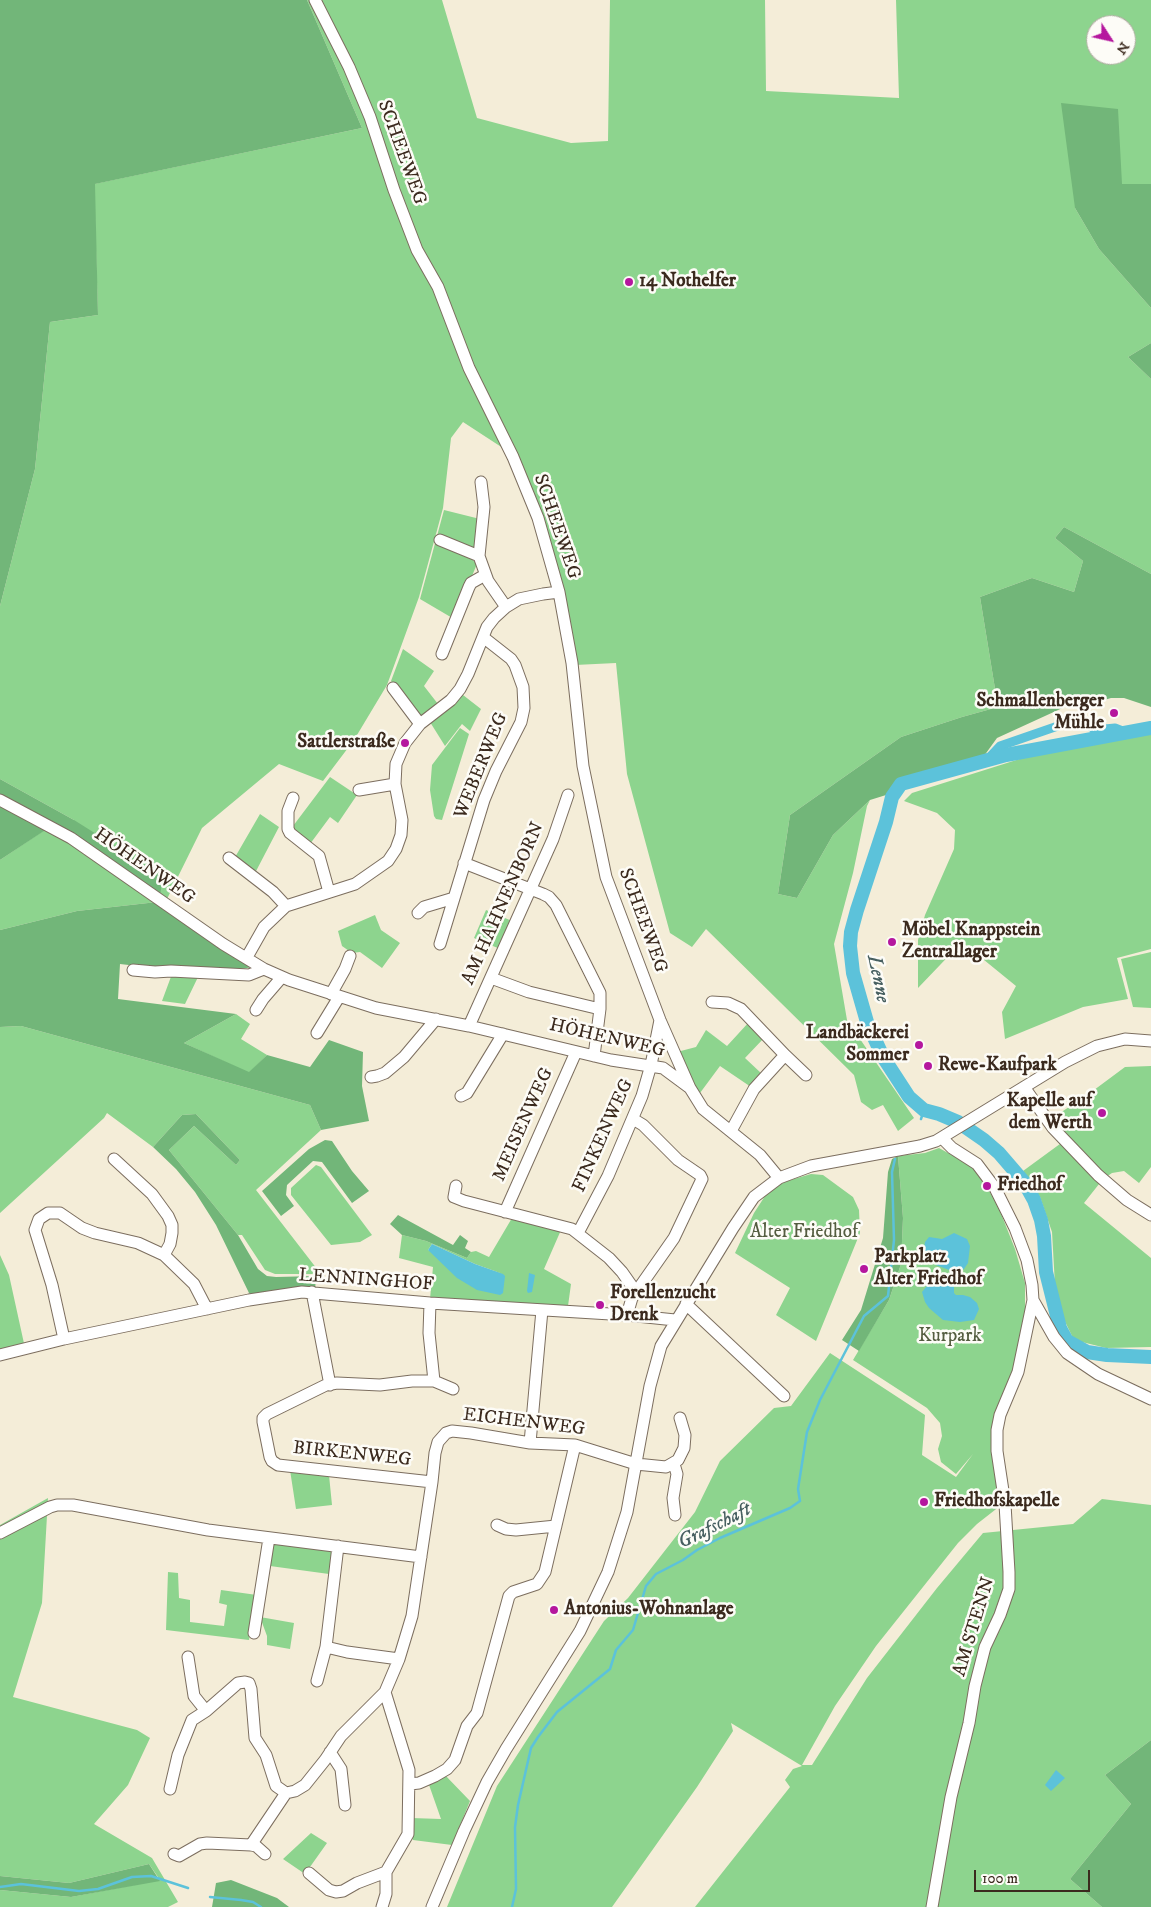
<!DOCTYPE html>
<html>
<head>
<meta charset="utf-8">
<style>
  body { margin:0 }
  #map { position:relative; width:1151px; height:1907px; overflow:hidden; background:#f4edd8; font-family:"IM FELL DW Pica",serif }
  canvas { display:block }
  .north { position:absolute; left:1086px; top:15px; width:50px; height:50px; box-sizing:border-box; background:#fdfcf7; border:1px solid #afa8a0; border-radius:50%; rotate:125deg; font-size:14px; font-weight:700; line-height:20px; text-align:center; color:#3b2a1e }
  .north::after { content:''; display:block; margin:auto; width:18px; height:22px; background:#b5179e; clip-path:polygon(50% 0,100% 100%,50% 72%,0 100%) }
  .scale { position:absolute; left:974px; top:1870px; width:116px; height:22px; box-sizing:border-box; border:2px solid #3b2a1e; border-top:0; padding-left:6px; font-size:15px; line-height:18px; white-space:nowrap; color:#3b2a1e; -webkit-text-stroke:4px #fdfcf7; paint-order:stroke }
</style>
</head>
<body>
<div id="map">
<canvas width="1151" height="1907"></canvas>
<div class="north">N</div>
<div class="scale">100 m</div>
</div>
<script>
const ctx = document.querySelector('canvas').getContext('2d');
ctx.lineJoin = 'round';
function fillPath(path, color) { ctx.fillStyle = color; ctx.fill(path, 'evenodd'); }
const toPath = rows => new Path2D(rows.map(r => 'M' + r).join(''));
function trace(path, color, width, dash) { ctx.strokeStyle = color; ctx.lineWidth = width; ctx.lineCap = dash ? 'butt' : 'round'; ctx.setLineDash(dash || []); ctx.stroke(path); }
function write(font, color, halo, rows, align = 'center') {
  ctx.font = font + ' "IM FELL DW Pica",serif'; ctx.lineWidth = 5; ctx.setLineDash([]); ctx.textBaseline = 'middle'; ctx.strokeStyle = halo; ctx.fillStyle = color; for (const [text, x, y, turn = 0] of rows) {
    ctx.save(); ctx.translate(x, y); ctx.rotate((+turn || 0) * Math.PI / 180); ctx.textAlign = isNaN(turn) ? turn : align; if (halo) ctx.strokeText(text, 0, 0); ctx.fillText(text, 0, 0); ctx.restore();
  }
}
const green = toPath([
  [307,0,442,0,477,118,571,143,608,141,610,0,765,0,766,91,899,98,896,0,1151,0,1151,184,1122,184,1075,208,1099,249,1151,308,1151,343,1128,357,1151,379,1151,574,1064,527,1055,538,1083,561,1074,592,1032,578,980,597,998,707,962,717,901,737,790,815,778,894,797,898,833,835,870,800,867,806,853,873,834,944,847,1020,914,1118,898,1131,883,1105,872,1110,861,1102,854,1075,706,929,692,947,670,933,627,774,616,663,575,665,563,592,509,452,463,422,451,438,443,508,419,597,387,685,354,740,323,781,279,764,202,828,166,901,77,911,0,930,0,860,49,827,74,820,0,779,0,606,35,469,50,322,98,315,94,184,362,128],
  [1096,25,1126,25,1126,55,1096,55],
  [444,510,480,519,475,548,466,554,477,564,454,619,420,599],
  [403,649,434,671,424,686,438,704,420,719,391,681],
  [463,695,481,709,470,731,462,724,445,746,430,722],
  [460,728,469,734,442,820,436,819,434,816,430,790,432,765],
  [1151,729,1151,949,1117,958,1128,999,1083,1007,1005,1039,1002,1012,1016,986,962,942,918,988,918,940,925,915,954,849,955,830,937,813,904,801,912,793,1086,738],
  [330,777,357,795,338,823,330,817,310,844,290,830],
  [260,814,279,827,254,875,234,859],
  [486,910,512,921,500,949,474,938],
  [375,915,381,930,400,943,382,968,360,952,352,953,342,946,338,931],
  [1151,952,1151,1008,1133,1007,1121,959],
  [172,974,199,975,185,1004,162,1001],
  [236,1014,250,1024,241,1039,267,1055,249,1073,184,1043],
  [749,1022,764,1038,745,1058,762,1074,751,1087,720,1066,700,1093,693,1089,677,1052,696,1047,706,1030,727,1046],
  [21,1026,310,1105,321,1130,256,1190,317,1269,317,1274,275,1274,265,1270,242,1235,238,1235,169,1150,194,1126,236,1165,240,1160,196,1114,182,1115,153,1147,107,1113,104,1118,0,1213,0,1027],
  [1151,1066,1151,1167,1139,1183,1124,1171,1112,1173,1103,1179,1084,1203,1151,1258,1151,1347,1106,1348,1078,1341,1073,1338,1056,1303,1052,1232,1040,1197,1023,1171,1064,1141,1051,1119,1090,1093,1125,1067],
  [939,1148,968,1164,980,1175,998,1206,1015,1249,1025,1283,1025,1324,1014,1377,995,1420,1000,1506,977,1524,958,1543,876,1646,835,1706,802,1765,812,1765,867,1678,937,1588,983,1533,1073,1524,1102,1499,1151,1505,1151,1740,1105,1775,1131,1804,1070,1879,1102,1907,695,1907,790,1787,785,1780,793,1769,802,1766,731,1723,733,1731,697,1787,612,1907,447,1907,497,1786,604,1621,628,1598,695,1512,720,1461,774,1408,791,1406,830,1353,925,1415,922,1455,956,1477,973,1454,956,1474,941,1462,938,1449,942,1436,940,1423,927,1408,853,1360,889,1300,901,1264,903,1218,898,1156,925,1153],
  [316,1165,321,1167,372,1235,360,1242,331,1245,291,1195,291,1188],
  [811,1174,823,1175,853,1197,859,1210,860,1233,816,1341,776,1315,790,1288,735,1253,754,1213,765,1196,778,1185,787,1181],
  [512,1218,561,1230,544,1269,571,1284,568,1306,430,1299,433,1267,399,1258,402,1235,426,1241,467,1258,471,1252,476,1251,489,1257],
  [432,1244,475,1264,503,1274,428,1250],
  [0,1255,9,1275,25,1348,0,1354],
  [290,1470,329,1475,332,1505,296,1509],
  [48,1498,42,1603,13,1697,137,1730,150,1738,128,1785,94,1824,152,1858,178,1902,168,1907,0,1907,0,1890,71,1897,160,1880,149,1864,69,1883,0,1876,0,1525],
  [274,1542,333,1552,329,1574,270,1566],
  [168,1572,178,1573,179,1598,190,1600,190,1622,224,1626,227,1605,219,1603,221,1590,257,1595,249,1640,166,1630],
  [260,1617,294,1623,290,1649,267,1645,267,1636],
  [444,1774,470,1801,452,1845,413,1840,411,1832,411,1818,441,1819,428,1782],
  [311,1833,327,1843,305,1874,283,1859]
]);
const forest = toPath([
  [0,0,307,0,362,128,95,184,98,315,50,322,35,469,0,606],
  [1061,103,1118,109,1122,184,1151,184,1151,308,1099,249,1075,208],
  [1151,343,1151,379,1128,357],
  [1064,527,1151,574,1151,707,1124,698,1111,698,1094,703,1069,705,997,738,976,767,870,800,833,835,797,898,778,894,790,815,901,737,962,717,998,707,980,597,1032,578,1074,592,1083,561,1055,538],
  [0,779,74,820,163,876,160,896,50,827,0,860],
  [166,901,253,967,207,974,120,964,118,999,236,1014,184,1043,249,1072,267,1055,310,1067,329,1040,363,1052,362,1086,369,1121,321,1130,310,1105,21,1026,0,1027,0,930,77,911],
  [196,1114,240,1160,236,1165,194,1126,169,1150,238,1235,258,1269,267,1276,276,1277,316,1276,315,1291,254,1296,249,1293,216,1225,195,1192,176,1169,153,1147,182,1115],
  [325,1140,332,1141,352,1171,369,1191,352,1203,322,1162,313,1161,287,1185,286,1195,294,1206,281,1216,262,1191,309,1149],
  [898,1156,903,1218,901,1264,889,1300,859,1351,842,1340,861,1310,883,1238,888,1172,892,1159],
  [398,1215,453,1245,460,1235,468,1241,465,1248,471,1252,467,1258,426,1241,402,1235,390,1224],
  [1151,1740,1151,1907,1102,1907,1070,1879,1131,1804,1105,1775],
  [149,1864,160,1881,71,1897,0,1890,0,1876,69,1883],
  [231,1880,277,1898,289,1907,212,1907,216,1883]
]);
const water = toPath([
  [954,1233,967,1239,970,1246,968,1263,964,1269,957,1273,936,1265,923,1254,925,1242,929,1237,942,1239],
  [432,1244,475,1264,503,1274,505,1276,503,1293,500,1295,477,1290,457,1278,428,1250],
  [529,1273,535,1275,532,1292,528,1293,527,1291],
  [937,1280,944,1281,954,1286,954,1293,956,1295,963,1295,970,1297,977,1303,979,1309,974,1320,960,1322,943,1320,929,1308,925,1302,922,1292,927,1286],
  [1056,1770,1065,1778,1051,1791,1045,1785]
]);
const stream = toPath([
  [921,1119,924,1110],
  [0,1887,21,1884,79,1891,98,1889,132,1877,151,1876,188,1888],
  [210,1897,241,1900,253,1902,261,1907],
  [512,1907,516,1889,515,1827,518,1805,531,1748,538,1737,557,1712,610,1669,616,1650,633,1630,646,1586,656,1574,683,1560,697,1550,720,1538,790,1508,800,1501,798,1489,807,1432,820,1400,864,1316,888,1296,894,1240,892,1172,895,1159]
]);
const canal = toPath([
  [987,760,1000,746,1078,719,1083,720,1095,730,1115,728,1125,732]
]);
const river = toPath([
  [1151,728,1006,755,901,784,892,797,886,822,857,910,851,932,850,946,853,973,867,1022,883,1057,909,1097,924,1110,939,1114,958,1122,984,1140,999,1153,1024,1182,1034,1200,1041,1220,1044,1236,1046,1272,1060,1328,1067,1341,1087,1352,1107,1355,1151,1357]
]);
const minor = toPath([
  [315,0,349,67,370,117,394,190,417,250,438,287,469,368,513,457,538,518,559,592,572,663,583,766,606,877,660,1020,690,1088],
  [481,482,484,507,479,556,488,581,506,607],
  [440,540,479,556],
  [442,654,469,587,471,583,485,575],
  [393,688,420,724],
  [359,790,395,784],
  [293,798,288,811,288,829,290,833,319,856,329,892],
  [0,800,71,838,223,944,264,969,289,980,376,1008,469,1026,611,1060,663,1068,690,1088,703,1109,760,1155,779,1178],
  [229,858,273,892,286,906],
  [464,863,543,894,549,897,556,905,600,993,600,1009,594,1056],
  [418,913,424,907,454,898],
  [440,944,484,800,496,771,521,722,524,708,523,687,515,665,511,659,483,637],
  [247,957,264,927,286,906,355,884,388,861,396,849,401,835,402,820,395,784,396,764,405,743,420,724,451,700,460,689,468,674,487,627,494,618,506,607,519,599,543,594,559,592],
  [133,970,155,972,171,971,249,975,264,969],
  [491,978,529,992,600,1009],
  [331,994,345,969,350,956],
  [712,1002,728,1003,741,1009,785,1055],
  [256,1010,263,999,282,977],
  [469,1026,553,839,568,795],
  [317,1033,339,997],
  [371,1077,377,1076,385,1073,404,1057,436,1019],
  [1024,1087,1053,1128,1098,1175,1127,1200,1151,1215],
  [461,1096,467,1093,503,1034],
  [731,1131,754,1089,785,1055,806,1075],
  [114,1159,152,1194,168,1216,172,1225,172,1233,170,1244,164,1255],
  [456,1186,454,1197,464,1201,572,1229,609,1258,622,1272,636,1292],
  [505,1212,576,1052],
  [578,1233,608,1176,642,1096,651,1065,660,1020],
  [312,1292,330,1385],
  [1033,1300,1054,1337,1067,1353,1098,1374,1151,1399],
  [430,1303,429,1333,434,1381,412,1381,380,1385,337,1383,326,1385,267,1414,263,1418,263,1422,270,1457,272,1461,278,1465,432,1482],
  [686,1304,784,1396],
  [627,1315,632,1298,674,1238,702,1179,700,1175,678,1160,643,1125,633,1119],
  [64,1339,52,1285,35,1230,39,1219,48,1213,60,1213,82,1228,95,1233,138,1243,164,1255,194,1284,207,1309],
  [0,1355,64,1339,249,1300,302,1292,430,1303,627,1315,675,1320],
  [434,1381,453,1389],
  [530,1443,542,1310],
  [674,1464,677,1474,673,1498,675,1515],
  [497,1525,506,1529,516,1530,556,1526],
  [0,1533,50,1507,57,1505,73,1505,208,1530,421,1557],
  [254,1633,269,1538],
  [326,1647,347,1652,399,1659],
  [188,1657,194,1696,206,1711],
  [317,1681,326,1647,338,1546],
  [330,1752,341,1769,345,1805],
  [410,1784,419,1783,435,1776,447,1769,455,1760,467,1726,477,1713,509,1596,513,1592,537,1584,545,1572,575,1445],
  [170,1789,178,1755,192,1720,206,1711,238,1683,245,1682,249,1683,251,1689,255,1738,266,1755,276,1786,286,1793],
  [251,1845,256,1846,265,1854],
  [174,1854,179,1856,200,1844,207,1843,251,1845,286,1793,295,1791,305,1785,325,1760,341,1736,385,1692,399,1659,412,1616,432,1482,435,1453,438,1442,446,1433,452,1431,471,1433,530,1443,575,1445,636,1464,666,1467,678,1460,684,1448,685,1435,680,1418],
  [309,1873,329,1890,336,1892,343,1891,357,1883,386,1872,408,1834,409,1770,385,1692],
  [382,1907,386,1894,386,1872],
  [432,1907,464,1831,487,1782,506,1749,580,1631,608,1572,627,1512,650,1386,661,1346,733,1228,754,1197,779,1178,811,1166,920,1146,936,1141,1065,1062,1097,1046,1125,1039,1151,1041],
  [932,1907,951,1797,969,1723,975,1686,985,1647,1000,1615,1009,1589,1009,1572,1005,1504,997,1451,997,1430,1000,1415,1018,1372,1033,1300,1032,1285,1027,1260,1015,1228,995,1188,977,1164,952,1148,942,1138]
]);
const markers = [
  [629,282,5,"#b5179e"],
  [1114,713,5,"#b5179e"],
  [405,743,5,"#b5179e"],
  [892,942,5,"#b5179e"],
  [919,1045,5,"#b5179e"],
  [928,1066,5,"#b5179e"],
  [1102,1113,5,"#b5179e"],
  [987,1186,5,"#b5179e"],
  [864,1269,5,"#b5179e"],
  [600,1305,5,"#b5179e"],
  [924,1502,5,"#b5179e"],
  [554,1610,5,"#b5179e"]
];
const streetNames = [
  ["SCHEEWEG",401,153,70],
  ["SCHEEWEG",556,527,71],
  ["WEBERWEG",482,766,-68],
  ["HÖHENWEG",144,867,35],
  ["AM HAHNENBORN",504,904,-66],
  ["SCHEEWEG",642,921,70],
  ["HÖHENWEG",607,1039,13],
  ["MEISENWEG",524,1125,-66],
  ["FINKENWEG",604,1136,-66],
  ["LENNINGHOF",366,1281,4],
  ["EICHENWEG",524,1423,7],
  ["BIRKENWEG",352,1455,6],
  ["AM STENN",975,1627,-73]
];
const poiNames = [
  ["14 Nothelfer",639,282],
  ["Schmallenberger",1104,702,"right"],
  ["Mühle",1104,724,"right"],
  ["Sattlerstraße",395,743,"right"],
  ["Möbel Knappstein",902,931],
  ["Zentrallager",902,953],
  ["Landbäckerei",909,1034,"right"],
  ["Sommer",909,1056,"right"],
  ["Rewe-Kaufpark",938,1066],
  ["Kapelle auf",1092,1102,"right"],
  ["dem Werth",1092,1124,"right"],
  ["Friedhof",997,1186],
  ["Parkplatz",874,1258],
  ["Alter Friedhof",874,1280],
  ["Forellenzucht",610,1294],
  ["Drenk",610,1316],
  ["Friedhofskapelle",934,1502],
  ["Antonius-Wohnanlage",564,1610]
];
const parkNames = [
  ["Alter Friedhof",804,1233],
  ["Kurpark",950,1337]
];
const waterNames = [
  ["Lenne",877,979,78],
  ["Grafschaft",715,1527,-27]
];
fillPath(green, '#8dd48e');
fillPath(forest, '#72b679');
fillPath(water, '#5cc2da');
trace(stream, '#5cc2da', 2.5);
trace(canal, '#5cc2da', 9);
trace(river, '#5cc2da', 14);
trace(minor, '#7c6e5f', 13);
trace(minor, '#fff', 11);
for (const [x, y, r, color] of markers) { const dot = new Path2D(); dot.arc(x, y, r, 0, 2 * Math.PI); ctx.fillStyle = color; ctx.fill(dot); trace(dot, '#fdfcf7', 2); }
write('19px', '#3b2a1e', '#fdfcf7', streetNames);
write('bold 19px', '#3b2a1e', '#fdfcf7', poiNames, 'left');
write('19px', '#545d40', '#fdfcf7', parkNames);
write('italic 20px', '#475f60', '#fdfcf7', waterNames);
</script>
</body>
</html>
